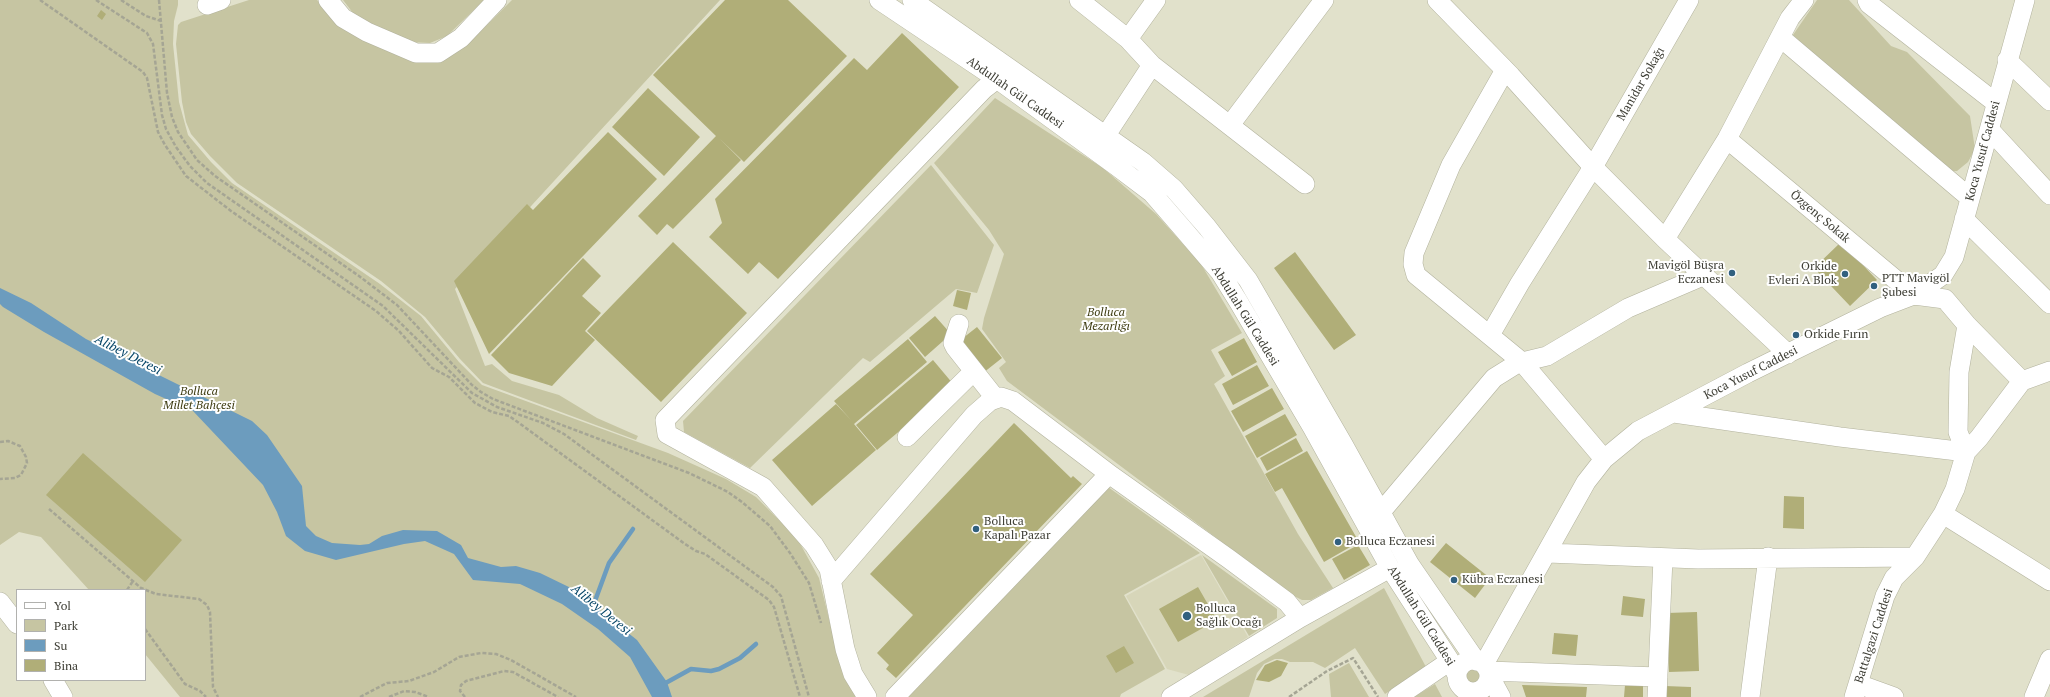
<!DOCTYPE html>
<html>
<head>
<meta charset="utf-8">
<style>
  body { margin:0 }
  #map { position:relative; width:2050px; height:697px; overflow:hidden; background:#e1e1cb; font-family:"PT Serif",serif }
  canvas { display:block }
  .legend { position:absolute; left:16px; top:589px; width:130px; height:92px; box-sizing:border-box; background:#fff; border:1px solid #b1b1ae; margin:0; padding:5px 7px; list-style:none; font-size:12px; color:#3d3d34 }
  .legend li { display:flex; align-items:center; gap:8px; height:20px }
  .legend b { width:20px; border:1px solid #b1b1ae }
</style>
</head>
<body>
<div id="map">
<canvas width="2050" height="697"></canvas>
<ul class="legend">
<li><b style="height:5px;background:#fff"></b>Yol</li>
<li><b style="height:11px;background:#c6c5a2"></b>Park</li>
<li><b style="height:11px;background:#6c9cbe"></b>Su</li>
<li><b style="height:11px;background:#b0ae78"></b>Bina</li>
</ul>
</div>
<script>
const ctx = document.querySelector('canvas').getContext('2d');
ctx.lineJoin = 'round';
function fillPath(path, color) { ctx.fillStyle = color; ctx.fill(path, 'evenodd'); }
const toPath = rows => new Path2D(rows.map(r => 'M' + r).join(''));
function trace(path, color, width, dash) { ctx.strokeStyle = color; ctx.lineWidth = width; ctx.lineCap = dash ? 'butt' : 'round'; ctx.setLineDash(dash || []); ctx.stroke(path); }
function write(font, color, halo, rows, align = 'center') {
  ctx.font = font + ' "PT Serif",serif'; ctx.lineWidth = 4; ctx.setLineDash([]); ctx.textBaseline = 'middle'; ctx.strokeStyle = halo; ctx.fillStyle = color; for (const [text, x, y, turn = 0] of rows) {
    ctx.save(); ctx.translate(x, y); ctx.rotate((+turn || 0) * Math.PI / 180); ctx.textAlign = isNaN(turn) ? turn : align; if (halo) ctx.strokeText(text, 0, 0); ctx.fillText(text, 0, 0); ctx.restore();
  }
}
const built = toPath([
  [1201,555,1248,637,1189,675,1167,669,1126,596]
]);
const green = toPath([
  [0,0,178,0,178,5,174,21,173,44,179,102,188,135,211,162,232,183,380,284,421,316,459,362,482,385,668,453,726,479,756,497,797,538,819,578,840,664,857,697,180,697,145,654,145,590,89,590,41,537,19,532,0,545],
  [249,0,317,0,328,10,442,61,480,32,512,0,720,0,455,289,485,366,492,364,512,381,559,395,597,418,638,436,636,440,483,383,460,359,425,317,381,281,237,183,210,156,191,134,186,122,182,102,176,44,178,25,181,22],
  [343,0,484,0,447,36,430,43,409,42,373,28,353,13],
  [1817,0,1849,0,1891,46,1907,52,1970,116,1975,149,1968,162,1957,171,1943,172,1793,35],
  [995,98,1103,168,1156,214,1201,264,1242,333,1211,350,1225,376,1214,384,1298,534,1333,588,1311,600,1302,600,1294,596,1007,381,999,368,1006,362,982,329,984,318,1004,254,989,230,934,163],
  [931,165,994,245,977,293,956,289,870,362,863,358,750,468,684,432,683,421],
  [1108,487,1200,553,1124,595,1165,669,1121,694,1120,697,907,697],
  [1202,555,1277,609,1277,618,1249,636],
  [1384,588,1426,667,1385,694,1355,648,1325,668,1313,662,1290,662,1282,659,1275,659,1264,664,1257,673,1249,697,1203,697],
  [1349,663,1369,697,1331,697,1329,674],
  '1463 677a9 9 0 1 1 18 0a9 9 0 1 1-18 0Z',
  [1435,684,1442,697,1414,697]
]);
const water = toPath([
  [0,288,31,303,86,339,252,421,267,435,302,486,306,526,316,536,332,543,360,545,369,544,382,536,403,530,437,531,461,545,468,558,501,567,516,566,540,573,573,589,637,640,667,682,672,697,652,697,630,657,598,629,562,604,520,584,473,580,454,554,425,541,404,544,336,560,305,551,286,536,277,512,263,485,193,411,155,394,44,332,3,307,0,304]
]);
const stream = toPath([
  [592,609,609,563,633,529],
  [662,685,691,669,711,671,719,669,740,658,756,644]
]);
const building = toPath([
  [725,0,788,0,847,56,744,162,720,139,741,160,673,229,667,224,657,235,638,216,716,136,653,75],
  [101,10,106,14,102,20,97,16],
  [902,33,959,87,778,279,759,262,748,274,709,237,722,223,715,199,854,58,867,70],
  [648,88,700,137,664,176,612,127],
  [608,132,657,179,489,354,454,281,527,204,533,210],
  [673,242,747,313,661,402,587,331],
  [1841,242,1877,280,1850,306,1814,268],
  [1295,252,1356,335,1334,350,1274,268],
  [583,258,601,276,582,296,601,313,585,331,595,340,552,386,509,373,491,355],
  [957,290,971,293,967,310,953,306],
  [935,316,951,334,925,357,909,338],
  [977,327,1002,358,983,373,958,342],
  [1244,338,1257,362,1232,376,1218,352],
  [908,339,927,362,854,424,876,450,812,506,772,460,836,404,851,420,834,401],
  [933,360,954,385,877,450,856,425],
  [1257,365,1269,386,1233,405,1222,384],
  [1272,388,1284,409,1243,432,1231,411],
  [1285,414,1297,435,1257,458,1245,436],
  [1014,423,1071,478,1073,476,1082,484,896,678,886,669,889,665,877,653,913,615,870,574],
  [1296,438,1303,451,1267,471,1260,458],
  [1307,451,1359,542,1324,562,1282,488,1275,492,1265,474],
  [83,453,182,540,145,582,46,495],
  [1784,496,1804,497,1804,529,1783,528],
  [1446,543,1490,578,1475,598,1430,562],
  [1358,545,1370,565,1344,580,1332,559],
  [1198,587,1217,620,1178,642,1159,609],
  [1623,596,1645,599,1643,617,1621,615],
  [1697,612,1699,671,1669,672,1667,613],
  [1554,633,1578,635,1576,656,1552,654],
  [1124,646,1134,663,1116,673,1106,656],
  [1277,660,1288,663,1281,676,1269,682,1256,680,1265,665],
  [1522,685,1587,687,1586,697,1526,697],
  [1625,685,1643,685,1643,697,1624,697],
  [1665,686,1691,687,1691,697,1664,697]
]);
const path = toPath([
  [40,0,143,72,147,78,158,132,165,145,186,176,231,211,376,311,399,331,432,368,449,377,475,403,492,412,509,416,519,423,685,544,696,551,705,554,769,600,774,607,800,697],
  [96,0,147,33,153,44,162,115,166,129,176,147,190,166,207,183,383,306,472,393,497,407,543,423,564,434,773,587,781,596,809,697],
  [121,0,146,16,161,21],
  [159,0,167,93,172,117,178,132,197,160,215,176,359,276,397,305,472,385,481,392,493,399,689,473,728,492,742,502,770,526,790,553,809,583,821,623],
  [0,442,8,441,20,446,26,457,27,463,21,475,15,478,0,479],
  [49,509,141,588,156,594,199,599,207,605,210,612,213,687,218,697],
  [127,590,133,581],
  [145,629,185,684,200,691,206,697],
  [360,697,387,683,409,681,420,677,434,672,459,657,481,653,496,654,511,660,576,697],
  [389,697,404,691,415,692,429,697],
  [465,697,460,691,461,685,466,681,504,671,513,672,558,697],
  [1289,697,1327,671,1353,658,1378,697]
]);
const minor = toPath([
  [328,0,343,18,367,32,416,53,438,53,461,38,497,0],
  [879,0,997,79,1115,165,1152,193,1184,230,1220,272,1238,301,1312,427,1390,568,1450,661,1457,675],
  [912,0,1143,162,1174,189,1207,227,1248,280,1343,444,1410,565,1476,661],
  [1079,0,1128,39,1152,65,1106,135],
  [1437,0,1511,76,1593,167,1665,239,1788,354],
  [1867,0,1869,4,1996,103],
  [207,5,221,0],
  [1781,38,1970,198],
  [1128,39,1156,0],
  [2007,60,2050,101],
  [1152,65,1305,184],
  [1505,70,1451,165,1414,253,1413,264,1416,275,1522,362,1604,459],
  [1230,125,1324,0],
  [1990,130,2050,195],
  [1727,139,1914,295,1945,299,1967,325,2022,381],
  [1964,219,2050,304],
  [1665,239,1727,139,1790,18,1804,0],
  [959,324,953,343,955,347,996,399],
  [1490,335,1520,283,1593,167,1689,0],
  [1674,413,1840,437,1966,452,1958,432,1959,372,1967,325],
  [907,437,974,371],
  [1381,512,1494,378,1518,363,1547,356,1628,308,1705,275],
  [1943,514,2050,581],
  [1548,553,1698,559,1915,557],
  [831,581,974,415,990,401,1001,397,1013,401,1112,476,1229,559,1287,602,1300,618],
  [0,602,17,624],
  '1457 676a16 16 0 1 1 32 0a16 16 0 1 1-32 0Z',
  [1484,664,1586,482,1604,459,1638,431,1748,373,1880,308,1914,295,1943,275,1954,257,2025,0],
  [1488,671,1658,677],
  [1489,675,1501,697],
  [53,680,63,697],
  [1858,684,1894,697],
  [867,697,853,674,845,649,829,569,814,545,763,487,667,434,665,420,984,89,997,79],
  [895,697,1109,474],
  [1171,697,1300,618,1390,568],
  [1397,697,1450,661],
  [1657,697,1663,558],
  [1750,697,1768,557],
  [1854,697,1885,596,1894,578,1915,557,1943,514,1955,489,1966,452,1979,438,2022,381,2050,371],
  [2034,697,2050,659]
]);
const markers = [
  [1732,273,4,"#31607f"],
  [1845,274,4,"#31607f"],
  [1874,286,4,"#31607f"],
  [1796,335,4,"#31607f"],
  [976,529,4,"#31607f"],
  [1338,542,4,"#31607f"],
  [1454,580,4,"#31607f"],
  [1187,616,5,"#31607f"]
];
const streetNames = [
  ["Manidar Sokağı",1641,84,-60],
  ["Abdullah Gül Caddesi",1015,93,35],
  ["Koca Yusuf Caddesi",1983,151,-75],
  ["Özgenç Sokak",1820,217,40],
  ["Abdullah Gül Caddesi",1245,316,58],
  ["Koca Yusuf Caddesi",1751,373,-27],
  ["Abdullah Gül Caddesi",1421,616,58],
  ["Battalgazi Caddesi",1874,636,-72]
];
const poiNames = [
  ["Mavigöl Büşra",1724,266,"right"],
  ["Eczanesi",1724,280,"right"],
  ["Orkide",1837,267,"right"],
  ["Evleri A Blok",1837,281,"right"],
  ["PTT Mavigöl",1882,279],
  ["Şubesi",1882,293],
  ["Orkide Fırın",1804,335],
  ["Bolluca",984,522],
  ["Kapalı Pazar",984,536],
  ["Bolluca Eczanesi",1346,542],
  ["Kübra Eczanesi",1462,580],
  ["Bolluca",1196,609],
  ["Sağlık Ocağı",1196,623]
];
const parkNames = [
  ["Bolluca",1106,313],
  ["Mezarlığı",1106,327],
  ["Bolluca",199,392],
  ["Millet Bahçesi",199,406]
];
const waterNames = [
  ["Alibey Deresi",128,355,27],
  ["Alibey Deresi",601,610,39]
];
fillPath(built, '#d7d6b9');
fillPath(green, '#c6c5a2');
fillPath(water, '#6c9cbe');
trace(stream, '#6c9cbe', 4.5);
fillPath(building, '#b0ae78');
trace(minor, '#b2b29d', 20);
trace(path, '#a5a594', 2.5, [4, 2]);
trace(minor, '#fff', 19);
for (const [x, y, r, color] of markers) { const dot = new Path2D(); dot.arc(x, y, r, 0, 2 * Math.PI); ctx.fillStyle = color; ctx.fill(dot); trace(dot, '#fff', 1.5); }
write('12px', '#3d3d34', '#fff', streetNames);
write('12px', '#3d3d34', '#fff', poiNames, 'left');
write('italic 12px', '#3e3c11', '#fff', parkNames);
write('italic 13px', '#084769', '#fff', waterNames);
</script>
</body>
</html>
